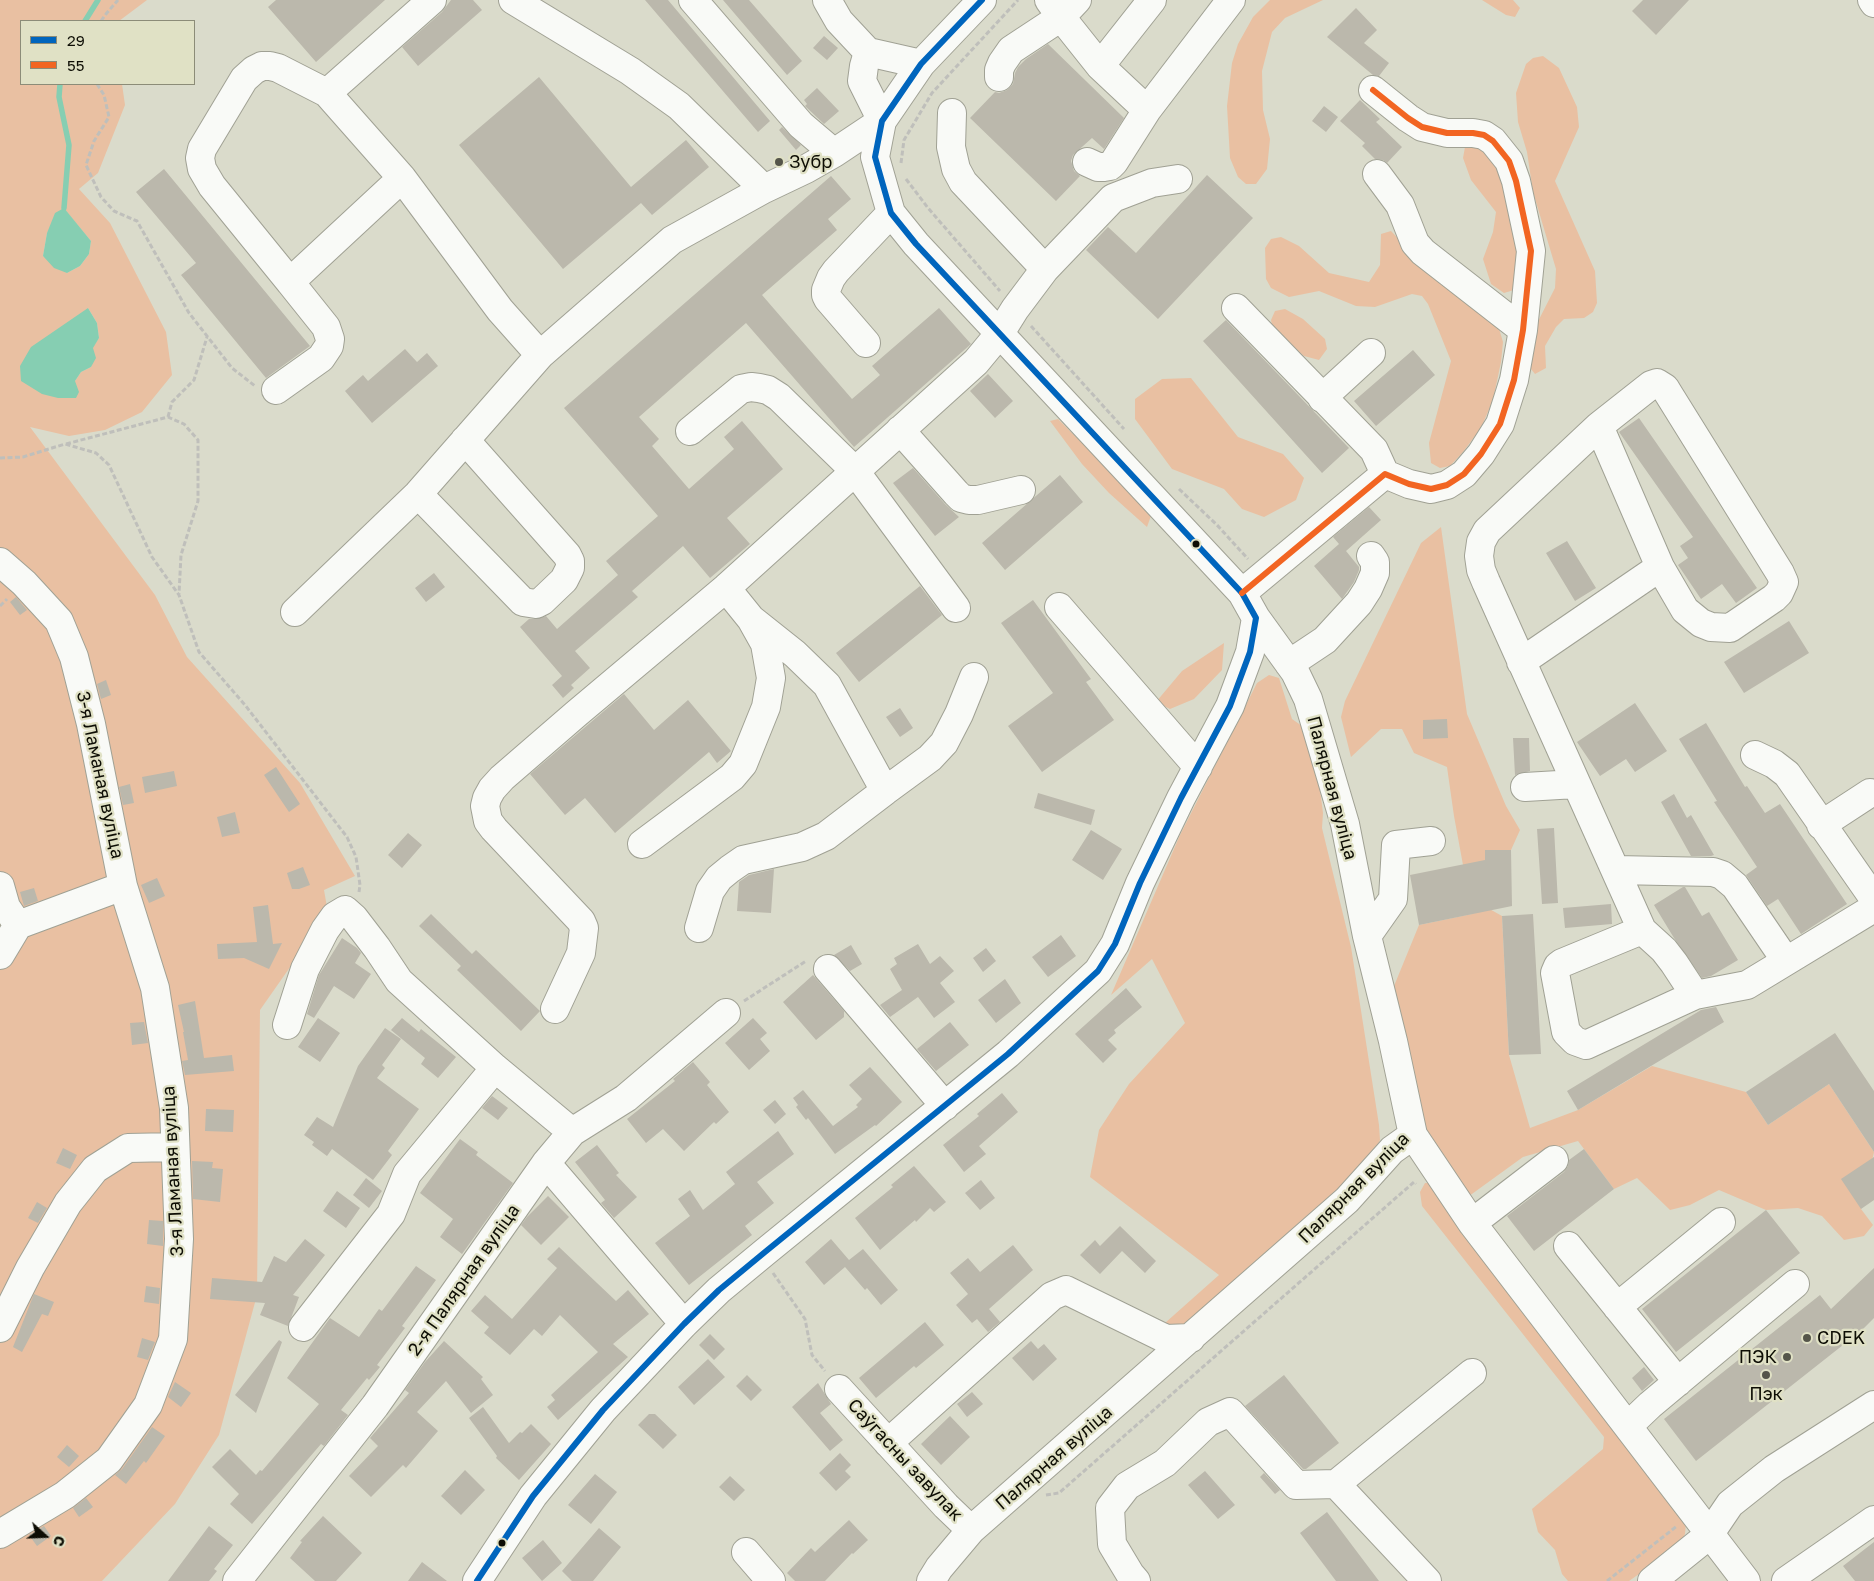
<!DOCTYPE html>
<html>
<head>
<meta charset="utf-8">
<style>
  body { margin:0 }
  #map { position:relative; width:1874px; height:1581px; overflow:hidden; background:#dadbcb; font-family:"Golos Text",sans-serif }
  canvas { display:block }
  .legend { position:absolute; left:20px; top:20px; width:175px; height:65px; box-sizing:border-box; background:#e0e1c5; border:1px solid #8c8c78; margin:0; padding:6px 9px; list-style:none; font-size:15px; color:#0d0d04 }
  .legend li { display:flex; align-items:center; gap:10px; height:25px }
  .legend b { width:25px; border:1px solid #8c8c78 }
  .north { position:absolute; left:20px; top:1511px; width:50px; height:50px; -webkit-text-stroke:4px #e0e1c5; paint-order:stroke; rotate:110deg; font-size:14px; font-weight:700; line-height:20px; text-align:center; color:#0d0d04 }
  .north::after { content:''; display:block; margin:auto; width:18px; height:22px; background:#0d0d04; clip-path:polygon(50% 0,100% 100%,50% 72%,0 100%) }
</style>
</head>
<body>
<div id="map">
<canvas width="1874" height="1581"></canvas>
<ul class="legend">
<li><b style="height:6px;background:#0065bd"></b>29</li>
<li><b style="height:6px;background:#f26522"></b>55</li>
</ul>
<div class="north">С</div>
</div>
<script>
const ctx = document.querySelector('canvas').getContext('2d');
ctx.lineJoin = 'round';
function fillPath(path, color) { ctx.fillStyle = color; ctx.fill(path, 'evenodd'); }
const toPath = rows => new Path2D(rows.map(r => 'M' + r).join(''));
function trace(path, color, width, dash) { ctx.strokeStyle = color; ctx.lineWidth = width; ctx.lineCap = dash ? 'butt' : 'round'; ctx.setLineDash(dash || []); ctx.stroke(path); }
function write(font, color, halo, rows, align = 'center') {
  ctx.font = font + ' "Golos Text",sans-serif'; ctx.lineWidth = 4.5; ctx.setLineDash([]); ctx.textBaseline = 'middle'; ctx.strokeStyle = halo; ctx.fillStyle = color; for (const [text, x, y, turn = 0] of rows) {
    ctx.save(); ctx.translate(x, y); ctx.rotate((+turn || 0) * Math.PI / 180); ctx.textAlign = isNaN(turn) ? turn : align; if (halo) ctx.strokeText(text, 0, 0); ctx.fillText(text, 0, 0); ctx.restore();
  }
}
const green = toPath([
  [0,0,147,0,119,21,21,21,21,84,122,84,125,105,98,173,79,189,110,223,166,332,172,375,142,412,105,430,69,436,30,427,155,595,187,657,300,783,355,876,324,890,328,913,260,1010,257,1295,219,1435,175,1504,102,1581,0,1581],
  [64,209,91,241,89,254,80,266,67,273,43,256,47,233],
  [88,308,97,323,99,338,92,348,91,367,81,372,75,381],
  [1270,0,1323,0,1285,18,1272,32,1262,71,1263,110,1270,139,1267,169,1256,184,1246,184,1238,177,1230,158,1227,106,1232,63,1238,44,1253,17],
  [1482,0,1513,0,1520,8,1515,17,1506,15],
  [1543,56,1559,68,1577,107,1579,127,1555,181,1595,271,1597,303,1593,312,1584,318,1564,319,1556,327,1545,346,1546,368,1535,374,1527,364,1528,341,1555,288,1556,269,1533,192,1527,152,1518,122,1516,93,1526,64,1533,58],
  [1465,147,1480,147,1503,168,1524,250,1514,290,1504,293,1491,284,1483,259,1493,232,1496,212,1471,180,1463,158],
  [1391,231,1412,253,1497,322,1503,342,1501,362,1493,400,1481,428,1463,452,1450,466,1440,468,1431,463,1429,443,1451,361,1428,304,1422,296,1412,294,1375,307,1356,306,1319,291,1289,297,1271,288,1266,279,1265,248,1271,239,1281,237,1299,246,1329,273,1369,282,1380,265,1381,234],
  [1285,309,1303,319,1325,339,1327,349,1319,360,1304,356,1273,330,1271,320,1275,311],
  [1191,378,1238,437,1283,454,1304,478,1296,500,1264,517,1242,509,1224,489,1172,469,1135,419,1135,399,1162,379],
  [1058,419,1152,513,1147,527,1109,493,1082,464,1050,421],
  [1441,527,1467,714,1506,806,1520,830,1511,850,1485,850,1486,907,1502,916,1509,1055,1530,1128,1578,1110,1652,1066,1746,1092,1768,1125,1829,1084,1874,1152,1861,1209,1873,1225,1864,1236,1844,1240,1822,1216,1798,1208,1766,1210,1719,1190,1690,1205,1670,1210,1637,1178,1614,1189,1578,1141,1523,1157,1465,1199,1428,1134,1418,1102,1394,986,1419,925,1472,914,1454,816,1447,767,1414,753,1402,729,1381,729,1351,757,1341,717,1345,701,1421,543],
  [1224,643,1222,670,1194,699,1170,709,1156,702,1182,671],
  [1269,675,1279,678,1292,719,1302,726,1319,782,1323,813,1322,828,1351,947,1379,1125,1380,1140,1372,1158,1354,1179,1183,1331,1156,1331,1219,1275,1090,1177,1099,1130,1129,1084,1185,1023,1152,959,1111,995,1180,835,1257,683],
  [1425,1183,1437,1183,1686,1523,1685,1534,1679,1546,1629,1581,1568,1581,1562,1574,1555,1550,1538,1532,1532,1509,1603,1449,1604,1437,1422,1206,1420,1192]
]);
const water = toPath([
  [64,208,91,241,89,254,80,266,67,273,54,268,43,256,47,233,55,213],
  [88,308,97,323,99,338,93,348,96,358,91,367,81,372,75,381,79,392,76,398,58,398,42,394,21,381,20,366,31,347]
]);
const stream = toPath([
  [85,21,98,0],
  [60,84,59,97,69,145,64,208]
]);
const building = toPath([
  [276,0,385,0,316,62,268,7],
  [451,0,473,0,482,10,418,66,402,47,442,12],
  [645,0,668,0,770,121,758,132],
  [723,0,749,0,802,61,787,75],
  [1643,0,1689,0,1656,35,1632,11],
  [1356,8,1377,30,1364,43,1389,63,1379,76,1373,75,1327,37],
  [824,36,838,48,827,60,813,48],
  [1048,44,1124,118,1104,149,1092,138,1073,155,1071,161,1072,164,1074,171,1080,176,1056,201,970,118,995,92,999,93,1007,90,1013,84,1015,73,1018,67,1026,59],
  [539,77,631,187,686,140,709,167,652,215,641,203,563,269,459,145],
  [817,88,839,111,824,124,805,106,807,104,804,100],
  [1360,100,1380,119,1376,122,1402,147,1387,163,1383,160,1375,159,1362,146,1365,143,1340,121],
  [1324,106,1338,117,1326,132,1312,121],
  [782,127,801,145,796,150,779,130],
  [164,169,310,346,266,378,181,275,196,263,136,192],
  [1207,175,1253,218,1158,319,1086,250,1108,227,1136,253],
  [831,176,851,199,828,219,837,230,762,295,852,399,880,375,872,366,939,308,971,344,854,447,746,323,639,417,659,439,652,446,689,489,734,449,724,437,742,421,783,469,727,518,750,544,710,578,683,546,632,591,638,597,575,651,590,668,571,685,574,688,563,698,552,685,562,676,520,627,529,619,534,619,546,616,557,629,618,575,606,561,658,516,564,408],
  [1226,320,1349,448,1322,473,1203,341],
  [405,349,417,362,427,353,438,366,372,423,345,391,363,375,368,381],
  [1413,350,1435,375,1376,426,1354,401],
  [988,374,1013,401,995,418,970,391],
  [1639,418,1757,588,1736,603,1722,584,1701,599,1678,565,1688,558,1680,546,1693,537,1619,432],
  [913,468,945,504,959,517,935,536,893,483],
  [1060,475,1083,502,1005,570,982,543],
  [1369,507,1381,520,1346,551,1359,567,1359,570,1354,582,1342,599,1314,566,1339,544,1333,537],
  [1567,541,1596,588,1575,601,1546,553],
  [434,573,445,587,426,602,415,588],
  [920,586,942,615,859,682,836,653],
  [16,597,27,610,20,615,10,602],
  [1033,600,1091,679,1086,682,1114,720,1042,772,1008,726,1053,693,1001,623],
  [1789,621,1809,653,1744,693,1724,662],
  [106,680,111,695,101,699,97,684],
  [624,694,654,730,688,700,731,751,717,763,709,752,615,833,585,798,565,815,530,774],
  [1635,703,1667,751,1635,772,1626,759,1600,776,1577,742],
  [900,708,913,728,900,737,886,717],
  [1447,719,1448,738,1423,739,1423,720],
  [1706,723,1745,787,1747,786,1765,813,1780,804,1847,904,1801,934,1778,899,1767,906,1746,875,1757,867,1714,802,1717,801,1679,739],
  [1513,738,1529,738,1530,771,1515,775],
  [276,767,300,804,289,812,264,775],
  [174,771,177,786,145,793,142,777],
  [130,784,134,803,123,805,119,787],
  [1038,793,1095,810,1091,825,1034,808],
  [1674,794,1687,818,1691,815,1714,855,1711,856,1691,856,1661,802],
  [235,812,240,833,222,837,217,817],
  [1554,828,1558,903,1542,904,1537,829],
  [1091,830,1122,849,1103,880,1072,860],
  [408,833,422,845,402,868,388,855],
  [1485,850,1511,850,1512,906,1419,925,1410,875,1485,860],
  [303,867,310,885,299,889,292,889,287,873],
  [774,869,771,913,737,911,739,882,749,875],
  [157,878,165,896,149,903,141,885],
  [1683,887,1685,887,1702,916,1709,912,1738,960,1711,976,1702,978,1674,938,1654,905],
  [34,888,38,901,24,906,20,892],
  [1611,904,1612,924,1565,928,1563,908],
  [268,905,273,944,282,943,269,969,244,958,218,959,217,944,257,942,253,907],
  [431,914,472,954,476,950,540,1011,521,1031,457,970,461,966,419,926],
  [1533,914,1541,1054,1509,1055,1502,916],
  [1061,935,1076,956,1048,977,1032,957],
  [342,938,357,948,361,953,355,963,371,974,354,999,334,986,314,1018,307,1014,319,975],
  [918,944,930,964,940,956,954,971,940,983,955,1002,934,1018,918,997,890,1017,880,1005,902,990,890,969,897,964,894,958],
  [851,945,862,964,850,971,834,955],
  [986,948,996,961,983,972,973,958],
  [813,975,844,1011,844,1017,816,1040,783,1002],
  [1005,979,1021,1003,996,1023,978,1000],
  [1126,988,1142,1007,1114,1030,1116,1033,1108,1040,1117,1049,1103,1063,1075,1034],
  [195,1001,204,1058,232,1055,234,1071,185,1075,182,1061,188,1060,183,1032,184,1032,178,1005],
  [1716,1007,1724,1022,1578,1110,1567,1091,1701,1010],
  [318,1018,340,1033,320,1062,298,1047],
  [402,1018,419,1032,421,1029,456,1057,438,1078,421,1064,425,1058,391,1030],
  [753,1018,767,1033,760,1039,770,1051,749,1070,725,1043],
  [144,1022,148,1043,132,1045,130,1023],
  [950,1022,969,1045,936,1071,917,1049],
  [385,1028,401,1039,382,1065,385,1068,377,1078,419,1109,388,1151,392,1155,373,1180,332,1149,327,1156,312,1145,314,1142,304,1135,317,1117,333,1127,358,1066],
  [1835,1033,1874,1091,1874,1152,1829,1084,1768,1125,1746,1092],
  [693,1062,710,1082,707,1085,729,1112,716,1124,714,1122,684,1151,663,1129,646,1143,627,1119,675,1081,673,1079],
  [870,1067,902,1102,876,1126,875,1125,835,1154,808,1118,806,1120,796,1107,798,1105,793,1098,803,1090,833,1126,858,1107,856,1105,862,1099,849,1085],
  [1002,1093,1018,1112,979,1146,986,1154,964,1172,943,1145,979,1116,977,1114],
  [492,1096,508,1108,498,1120,482,1108],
  [775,1100,786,1114,775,1124,763,1110],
  [206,1109,234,1110,233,1132,205,1131],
  [778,1131,794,1154,757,1182,774,1203,745,1226,752,1235,689,1285,655,1243,690,1216,678,1199,690,1190,703,1210,735,1184,726,1172],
  [460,1139,478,1152,476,1155,513,1183,462,1254,440,1237,453,1219,420,1193],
  [597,1145,619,1173,616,1175,637,1197,614,1218,601,1203,605,1200,575,1162],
  [63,1148,77,1155,70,1169,56,1163],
  [1584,1149,1614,1189,1534,1251,1507,1216,1564,1172,1568,1166,1569,1160],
  [1874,1157,1874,1200,1861,1209,1841,1179],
  [192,1161,213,1162,212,1168,223,1169,220,1202,193,1199],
  [914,1166,946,1202,934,1212,930,1208,916,1222,915,1220,880,1250,855,1218,893,1187,891,1185],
  [366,1178,382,1191,369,1208,353,1195],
  [981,1180,995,1198,980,1210,965,1193],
  [337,1191,360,1208,346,1228,323,1211],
  [548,1196,569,1217,541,1245,521,1225,527,1217],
  [37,1202,47,1208,38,1223,28,1218],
  [1766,1210,1800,1253,1676,1352,1642,1309],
  [149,1220,163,1221,163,1246,147,1244],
  [1120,1226,1156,1261,1145,1273,1122,1251,1100,1274,1080,1255,1095,1240,1100,1246],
  [305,1239,325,1255,293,1295,299,1297,288,1326,260,1315,265,1303,210,1299,212,1278,262,1282,274,1256,286,1262],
  [831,1239,849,1260,863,1249,898,1290,881,1305,867,1288,865,1290,845,1267,824,1285,805,1262],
  [1013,1245,1033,1270,989,1309,1000,1322,988,1332,977,1319,972,1323,956,1305,968,1294,950,1273,968,1258,980,1272],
  [559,1247,616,1301,628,1290,649,1314,613,1344,628,1357,558,1420,547,1407,555,1400,551,1395,598,1352,560,1315,542,1336,534,1329,510,1355,484,1333,489,1327,471,1311,485,1295,512,1319,557,1268,547,1259],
  [416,1266,436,1280,402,1326,405,1328,377,1365,380,1367,369,1380,367,1378,341,1410,348,1415,324,1446,321,1444,252,1524,230,1504,239,1494,212,1467,230,1449,256,1475,260,1470,262,1471,319,1404,287,1378,330,1318,359,1337,379,1309,382,1311],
  [1874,1268,1874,1318,1862,1330,1696,1461,1664,1419,1820,1295,1831,1309],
  [146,1286,160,1288,159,1304,144,1302],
  [34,1294,54,1302,48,1316,42,1314,22,1352,13,1347],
  [925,1322,944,1345,916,1368,914,1366,876,1398,859,1378],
  [710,1334,725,1349,714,1360,699,1345],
  [142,1338,155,1342,148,1360,137,1357],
  [279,1340,282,1342,256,1413,235,1395],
  [444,1341,483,1377,481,1379,493,1395,471,1413,446,1381,417,1412,438,1431,406,1468,403,1465,371,1497,349,1476,378,1446,370,1438,409,1393,405,1390,425,1362],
  [1031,1341,1038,1349,1044,1344,1057,1359,1033,1381,1012,1358],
  [708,1359,725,1377,694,1405,678,1387],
  [1644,1367,1654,1380,1642,1391,1632,1378],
  [747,1375,762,1390,751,1401,736,1386],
  [1284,1375,1339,1443,1306,1469,1303,1469,1245,1406],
  [175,1382,191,1393,181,1407,168,1397],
  [818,1383,831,1404,820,1413,843,1440,830,1451,792,1407],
  [972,1392,983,1404,967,1417,957,1404],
  [483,1407,509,1443,520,1432,522,1433,531,1424,551,1444,519,1480,496,1458,497,1456,469,1418],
  [649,1414,655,1414,677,1435,663,1449,638,1425],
  [950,1416,970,1437,941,1465,921,1444],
  [152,1427,165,1436,146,1463,144,1461,126,1484,115,1475,122,1469],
  [67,1445,79,1456,69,1467,57,1457],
  [840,1453,851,1465,845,1471,851,1477,836,1491,819,1473],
  [465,1470,485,1490,461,1515,441,1496],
  [1205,1471,1235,1505,1218,1519,1188,1485],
  [1264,1473,1280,1490,1275,1494,1260,1477],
  [595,1474,617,1492,591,1524,568,1505],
  [730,1476,745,1490,734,1501,719,1487],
  [86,1498,93,1507,79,1517,73,1508],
  [1327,1512,1379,1581,1336,1581,1300,1533],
  [323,1516,362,1553,336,1581,315,1581,290,1558,302,1542,300,1541],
  [849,1520,868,1540,853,1554,852,1553,825,1581,795,1581,787,1573,811,1548,815,1552],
  [44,1526,51,1536,37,1546,29,1535],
  [209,1526,233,1545,214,1569,217,1571,209,1581,168,1581],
  [599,1528,621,1547,593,1581,572,1581,562,1571],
  [543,1540,562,1563,542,1581,522,1558],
  [1874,1542,1874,1581,1855,1581,1843,1566],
  [422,1562,447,1581,408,1581]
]);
const path = toPath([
  [101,21,106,14,118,0],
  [97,84,104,95,109,117,94,141,86,165,101,197,114,211,137,221,189,313,232,368,255,386],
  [901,163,904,140,932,93,1018,0],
  [906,179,928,208,1000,291],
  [1031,326,1124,429],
  [168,417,172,402,194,380,207,337],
  [66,444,168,417,184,424,198,440,198,501,181,555,179,594],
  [0,458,23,457,65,444,96,453,109,465,152,557,179,595,199,652,245,705,347,837,356,857,360,885,359,892],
  [1179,489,1217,525,1248,559],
  [0,606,7,599],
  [744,1001,806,961],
  [773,1273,805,1319,812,1355,825,1371],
  [1046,1495,1059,1493,1414,1182,1416,1184],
  [1607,1581,1677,1526]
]);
const minor = toPath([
  [513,0,630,71,679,106,764,189],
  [693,0,801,125,834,153,882,121],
  [827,0,839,21,868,52,921,64],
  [1077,0,1061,17,1100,66,1147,110],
  [1872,0,1874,3],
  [868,52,864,66,862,81,882,121],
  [262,66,270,66,278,68,327,93,402,178,290,282,212,186,202,169,200,158,202,149,244,79,254,70,262,66],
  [1100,66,1152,0],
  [999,77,999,70,1002,63,1011,50,1061,17,1049,0],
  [327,93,432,0],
  [1087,162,1098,167,1104,167,1110,166,1114,162,1147,110,1231,0],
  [1377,174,1400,205,1415,243,1423,252,1523,330],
  [402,178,500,310,540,355],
  [1045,269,1113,198,1152,183,1178,179],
  [1236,308,1374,450,1385,474],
  [866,343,828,299,826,295,826,290,831,278,836,271,891,213],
  [276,390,321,358,329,346,330,339,326,327,290,282],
  [1322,398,1371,353],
  [900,430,956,493,961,498,969,500,978,500,1021,490],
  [690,431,741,389,751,387,759,388,768,390,779,397,855,471,956,608],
  [418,494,523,602,536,604,542,601,564,580,570,568,570,561,567,555,465,440],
  [0,562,24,583,59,621,74,657,91,724,123,886,155,988,174,1108,179,1239,173,1339,148,1405,109,1460,65,1495,0,1534],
  [1242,593,1385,474,1409,484,1431,489,1447,485,1464,474,1481,454,1500,424,1514,380,1523,330,1531,251,1516,181,1509,161,1493,141,1484,135,1473,133,1447,133,1422,127,1408,118,1373,90],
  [1059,607,1198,767],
  [295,612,418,494,540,355,672,240,764,189,806,169,834,153],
  [1256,618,1295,672,1308,699,1345,824,1367,936,1393,1041,1413,1135,1472,1223,1746,1581],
  [1521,662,1660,567,1599,426],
  [1289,664,1325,640,1359,603,1368,589,1375,573,1375,562,1371,556],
  [1755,755,1774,764,1787,774,1874,899],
  [1525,787,1576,784],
  [885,791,930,758,944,743,959,714,974,677],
  [1821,825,1870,793],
  [642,844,732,777,743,764,766,707,771,678,765,644,751,619,726,588],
  [1616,870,1713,872,1722,875,1735,886,1786,961],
  [0,886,6,907,18,925],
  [699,928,710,891,719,878,730,869,743,860,802,847,826,836,885,791,827,685,795,654,751,619],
  [1642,930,1486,582,1481,570,1479,556,1481,542,1487,531,1599,426,1651,385,1657,383,1665,388,1668,393,1780,573,1784,582,1779,593,1774,598,1730,628,1711,627,1701,623,1685,610,1660,567],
  [1367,936,1393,899,1396,845,1431,841],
  [0,955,18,925,123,886],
  [828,969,945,1106],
  [1695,995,1674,963,1664,950,1642,930,1562,963,1558,966,1555,973,1566,1032,1575,1041,1586,1045,1695,995,1747,985,1874,908],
  [555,1009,581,953,584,928,581,921,494,829,488,821,485,806,487,798,492,789,502,778,576,714,726,588,976,362,1000,333,1015,309,1045,269,963,182,956,169,951,147,952,113],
  [287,1025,305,969,325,930,335,916,345,910,354,918,377,948,399,981,495,1068,572,1132],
  [546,1163,684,1324],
  [1472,1223,1554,1160],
  [1568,1246,1678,1382],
  [1617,1307,1721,1222],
  [303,1327,391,1214,407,1174,495,1068],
  [0,1328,30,1268,68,1203,95,1169,128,1148,175,1147],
  [839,1389,946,1506,971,1530],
  [1628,1426,1650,1405,1795,1284],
  [888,1443,1052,1296,1066,1290,1166,1339,1191,1338],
  [746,1552,771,1581],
  [237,1581,375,1406,546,1163,572,1132,626,1098,726,1013],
  [477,1581,533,1496,603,1410,684,1324,719,1290,765,1252,1008,1054,1098,971,1115,944,1140,883,1181,798,1230,706,1250,652,1256,618,1242,593,916,244,891,213,875,157,882,121,921,64,982,0],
  [931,1581,939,1568,971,1530,1347,1200,1392,1150,1413,1135],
  [1136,1581,1130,1574,1112,1544,1110,1508,1127,1486,1165,1463,1208,1422,1230,1412,1296,1485,1336,1484],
  [1427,1581,1336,1484,1472,1373],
  [1652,1581,1709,1535,1730,1504,1774,1469,1874,1405],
  [1786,1581,1874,1520]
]);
const bus1 = toPath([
  [477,1581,533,1496,603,1410,684,1324,719,1290,765,1252,1008,1054,1098,971,1115,944,1140,883,1181,798,1230,706,1250,652,1256,618,1242,593,916,244,891,213,875,157,882,121,921,64,982,0]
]);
const bus2 = toPath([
  [1242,593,1385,474,1409,484,1431,489,1447,485,1464,474,1481,454,1500,424,1514,380,1523,330,1531,251,1516,181,1509,161,1493,141,1484,135,1473,133,1447,133,1422,127,1408,118,1373,90]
]);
const markers = [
  [779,162,5,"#55554a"],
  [1196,544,4.5,"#0d0d04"],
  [1807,1338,5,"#55554a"],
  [1787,1357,5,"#55554a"],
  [1766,1375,5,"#55554a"],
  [502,1543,4.5,"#0d0d04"]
];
const poiNames = [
  ["Зубр",789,162],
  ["CDEK",1817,1338],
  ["ПЭК",1777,1357,"right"],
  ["Пэк",1766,1394,"center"]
];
const streetNames = [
  ["3-я Ламаная вуліца",100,775,78],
  ["Палярная вуліца",1332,788,75],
  ["3-я Ламаная вуліца",173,1171,-93],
  ["Палярная вуліца",1354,1188,-45],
  ["2-я Палярная вуліца",464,1280,-55],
  ["Палярная вуліца",1054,1458,-41],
  ["Саўгасны завулак",905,1460,47]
];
fillPath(green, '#e9c0a2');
fillPath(water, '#86ceb2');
trace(stream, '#86ceb2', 5.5);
fillPath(building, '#bbb8ac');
trace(minor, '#a0a194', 30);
trace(path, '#bfbfbb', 3, [5, 2.5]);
trace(minor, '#f9faf7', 28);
trace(bus1, '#0065bd', 6);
trace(bus2, '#f26522', 6);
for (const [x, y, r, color] of markers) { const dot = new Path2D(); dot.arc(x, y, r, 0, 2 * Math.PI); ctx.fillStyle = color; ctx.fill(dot); trace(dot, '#e0e1c5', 2); }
write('18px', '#0d0d04', '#e0e1c5', poiNames, 'left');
write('18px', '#0d0d04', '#e0e1c5', streetNames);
</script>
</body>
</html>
